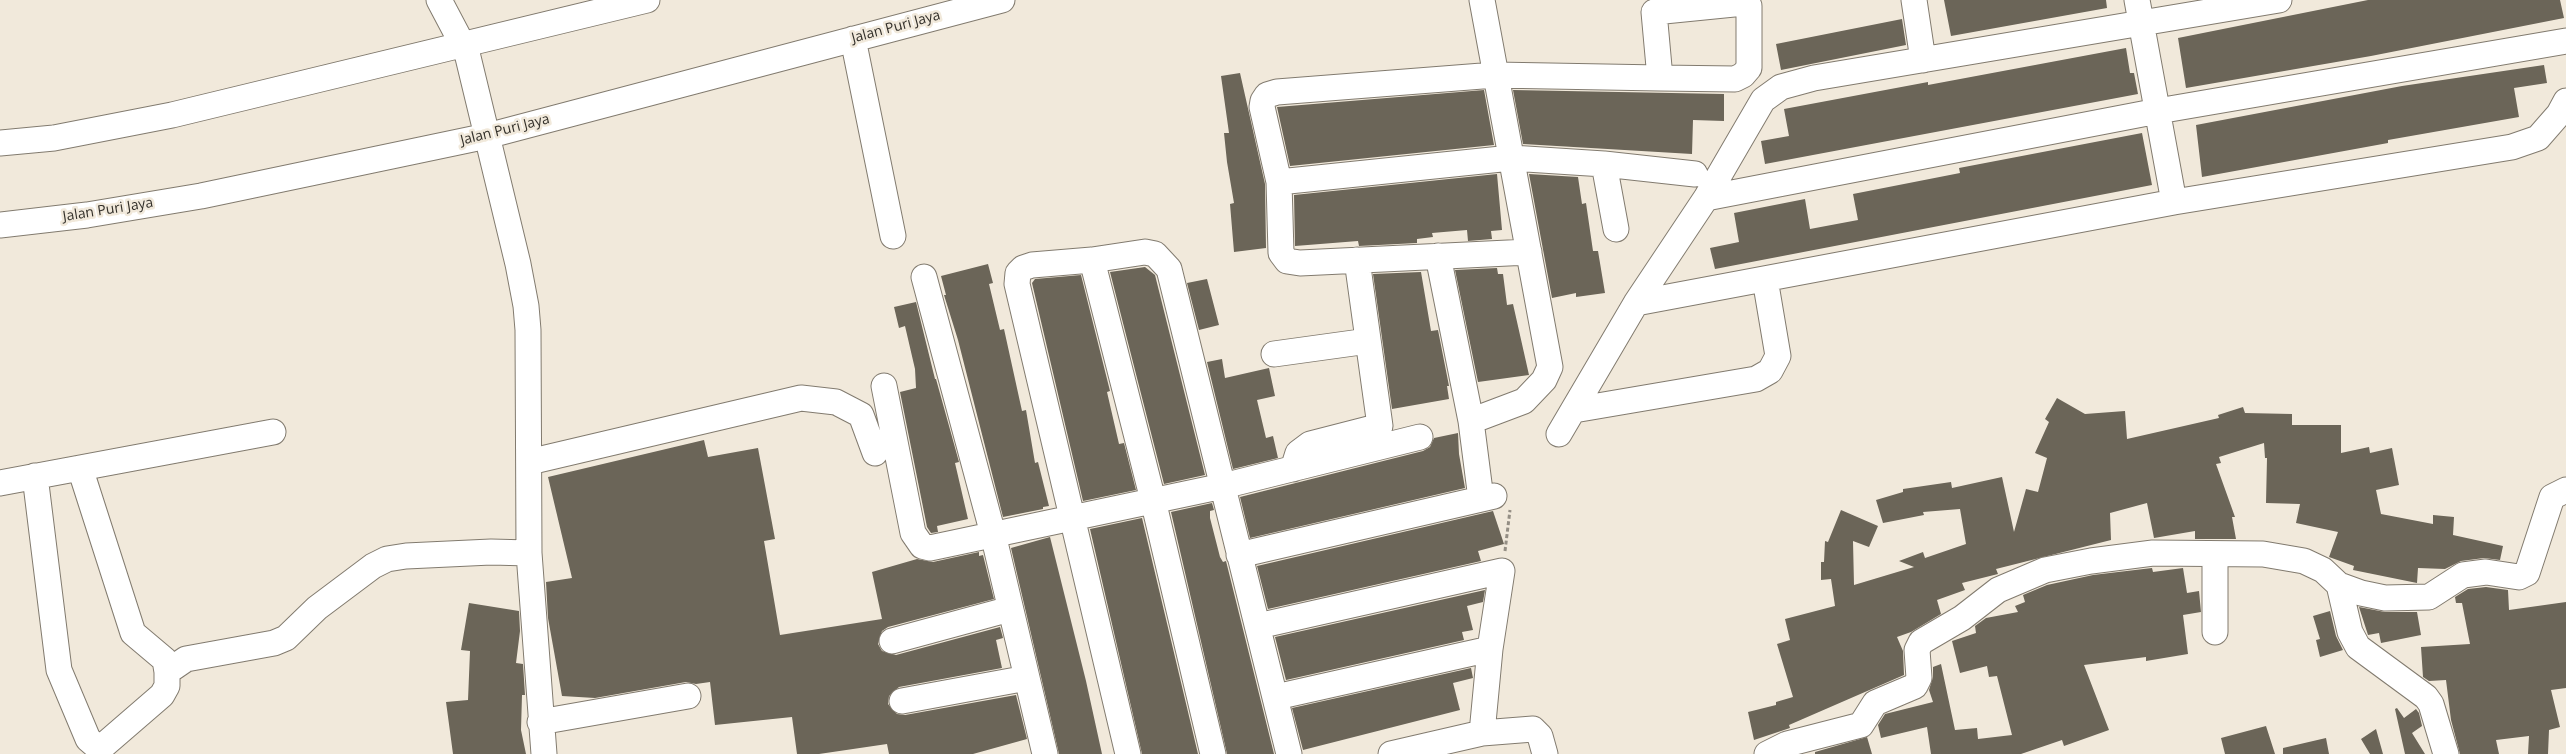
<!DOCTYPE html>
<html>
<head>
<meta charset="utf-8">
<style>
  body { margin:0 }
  canvas { display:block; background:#f1e9db }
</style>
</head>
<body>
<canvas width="2566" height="754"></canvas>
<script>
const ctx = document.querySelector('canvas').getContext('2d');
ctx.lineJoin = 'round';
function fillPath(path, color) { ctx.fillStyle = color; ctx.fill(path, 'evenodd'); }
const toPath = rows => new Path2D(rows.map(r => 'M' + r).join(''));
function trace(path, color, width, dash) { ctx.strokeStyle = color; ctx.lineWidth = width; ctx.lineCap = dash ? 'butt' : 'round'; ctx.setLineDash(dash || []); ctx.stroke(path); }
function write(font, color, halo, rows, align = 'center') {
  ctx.font = font + ' "Open Sans",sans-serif'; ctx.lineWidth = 5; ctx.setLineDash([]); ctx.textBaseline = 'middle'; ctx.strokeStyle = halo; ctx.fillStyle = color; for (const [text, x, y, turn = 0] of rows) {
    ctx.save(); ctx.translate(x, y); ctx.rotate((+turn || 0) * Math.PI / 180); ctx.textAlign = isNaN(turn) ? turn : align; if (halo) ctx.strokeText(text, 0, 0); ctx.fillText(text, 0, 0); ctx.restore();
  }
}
const building = toPath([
  [1944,0,2106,0,2107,8,1951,36],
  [2368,0,2560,0,2564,18,2371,56,2186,88,2178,38],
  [1902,19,1906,45,1781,70,1776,44],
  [2126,48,2130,73,2134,73,2138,94,1765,164,1761,141,1789,136,1784,109,1928,82,1928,85],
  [2544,65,2547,83,2514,88,2519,117,2388,140,2388,143,2202,177,2196,125,2402,86],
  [1240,73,1265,184,1266,248,1234,252,1230,204,1234,203,1227,162,1224,133,1229,133,1221,76],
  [1484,90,1494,145,1290,166,1277,107],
  [1513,90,1724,94,1724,121,1693,120,1692,154,1523,144],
  [2142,133,2152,185,1715,269,1710,248,1739,242,1734,213,1805,199,1810,229,1858,220,1853,194,1960,173,1959,168],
  [1497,174,1502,230,1491,231,1492,239,1468,241,1467,230,1432,233,1433,237,1417,239,1417,243,1359,246,1358,241,1295,246,1294,195],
  [1529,174,1578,177,1582,204,1586,203,1593,251,1598,251,1605,293,1576,297,1576,293,1552,298],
  [988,264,993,283,989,284,1000,330,1004,329,1022,411,1026,410,1035,463,1038,462,1049,506,1043,507,1043,509,1003,517,958,340,944,295,946,295,941,276],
  [1145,267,1155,275,1205,475,1164,484,1110,272],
  [1497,268,1498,274,1503,274,1507,305,1513,304,1529,375,1478,382,1455,270],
  [1421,272,1431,331,1438,330,1449,386,1447,386,1449,399,1392,409,1373,274],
  [1081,275,1110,391,1107,392,1119,444,1124,443,1136,490,1083,501,1032,283,1035,279],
  [1207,279,1219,325,1199,330,1187,283],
  [916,302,935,379,936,379,959,462,955,463,968,519,937,526,938,532,931,533,927,527,900,392,916,388,915,369,905,326,899,328,894,307],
  [1222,359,1225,378,1269,368,1275,396,1257,400,1266,438,1273,436,1278,458,1233,469,1207,362],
  [2057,398,2085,414,2125,411,2127,439,2219,418,2218,415,2243,407,2245,413,2292,414,2292,425,2341,425,2341,453,2369,447,2370,453,2392,448,2399,485,2376,490,2381,514,2433,524,2433,515,2454,517,2453,535,2503,546,2500,560,2484,558,2461,561,2445,569,2418,568,2417,583,2353,570,2354,566,2329,557,2338,532,2296,523,2300,504,2266,503,2267,458,2265,458,2264,443,2219,457,2221,463,2216,464,2235,517,2232,517,2236,539,2195,539,2195,531,2154,538,2147,503,2110,513,2111,540,1996,569,1998,574,1962,583,1965,590,1937,600,1941,614,1911,632,1897,637,1903,651,1904,675,1789,725,1790,728,1754,740,1748,712,1776,705,1776,702,1793,697,1777,644,1790,640,1785,619,1835,606,1831,579,1821,580,1821,562,1824,562,1825,541,1828,542,1841,510,1878,526,1869,547,1853,541,1854,585,1914,567,1899,561,1923,552,1925,558,1966,544,1960,509,1923,512,1924,515,1883,523,1876,500,1903,492,1903,489,1951,482,1952,488,2002,477,2014,532,2026,489,2038,492,2047,458,2035,453,2049,422,2045,419],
  [1458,433,1459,454,1465,488,1250,538,1240,497,1423,451,1430,447,1434,438],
  [704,440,708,457,758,448,775,539,764,541,780,635,882,619,872,572,917,559,933,562,979,552,979,556,983,555,994,599,888,627,882,631,878,644,882,651,896,655,1000,627,1003,638,996,640,1002,668,899,687,889,696,888,704,897,714,905,715,1016,695,1027,739,973,754,889,754,887,744,819,754,797,754,792,717,715,725,710,682,696,684,686,682,595,698,562,696,548,618,546,582,572,578,548,477],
  [1212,503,1214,510,1210,511,1210,518,1220,557,1223,562,1226,561,1274,754,1227,754,1171,512],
  [1493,511,1504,544,1478,551,1481,561,1268,609,1257,566],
  [1142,518,1198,754,1142,754,1090,529],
  [1050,537,1086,681,1102,754,1059,754,1011,548],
  [2152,568,2153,572,2183,568,2187,593,2199,591,2201,612,2183,615,2188,654,2146,661,2146,657,2084,665,2109,730,2064,746,2062,740,2021,754,1931,754,1927,727,1881,738,1878,725,1885,714,1933,702,1929,690,1933,677,1933,667,1941,664,1955,730,1977,728,1978,739,2012,735,1997,676,1989,677,1987,666,1960,673,1952,641,1976,633,1975,626,1986,618,2018,612,2015,606,2025,602,2023,595,2047,585,2093,575],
  [2486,587,2508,590,2509,610,2566,602,2566,688,2551,690,2560,727,2549,730,2548,754,2528,754,2529,736,2496,740,2499,754,2460,754,2451,720,2446,680,2429,681,2423,677,2421,647,2470,644,2462,603,2456,603,2455,597,2468,589],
  [1485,590,1483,602,1467,606,1473,630,1462,632,1464,640,1286,680,1275,637],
  [469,603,519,611,520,631,516,663,523,664,525,695,522,695,521,730,526,754,453,754,446,702,468,700,470,651,461,650],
  [2359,607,2385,612,2417,612,2421,635,2381,643,2379,633,2368,635],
  [2330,611,2336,636,2343,650,2320,657,2316,640,2320,639,2313,616],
  [1471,668,1473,678,1453,683,1460,710,1303,750,1292,708],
  [2397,708,2404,718,2416,709,2419,713,2422,726,2412,733,2425,754,2405,754,2395,709],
  [2266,726,2275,754,2225,754,2221,738],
  [2376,729,2383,754,2370,754,2361,739],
  [1867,737,1872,754,1815,754,1815,752],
  [2326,738,2329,754,2283,754,2283,748]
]);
const path = toPath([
  [1505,551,1510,510]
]);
const minor = toPath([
  [439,0,467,53,518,264,526,306,528,330,529,553,544,754],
  [1914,0,1923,60],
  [2137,0,2174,202],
  [853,39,893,236],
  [0,143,54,138,172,115,647,0],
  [1604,164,1616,229],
  [1279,182,1511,158,1604,164,1695,174],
  [1706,198,2158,111,2566,41],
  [0,225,87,215,201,196,487,136,1002,0],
  [1529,252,1300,263,1287,261,1281,253,1279,182,1262,107,1263,101,1267,95,1277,92,1495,75,1660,78,1735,79,1743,75,1749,68,1749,6,1744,3,1654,12,1660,78],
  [1438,256,1471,421,1481,499],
  [1092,260,1153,500,1213,754],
  [924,277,993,534,1045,754],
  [1636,303,2174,202,2512,147,2538,138,2559,114,2566,101],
  [1274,354,1368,341],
  [884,386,913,533,922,546,930,548,1223,486,1420,437],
  [1574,410,1756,379,1770,371,1778,356,1765,279],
  [1471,421,1524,401,1544,380,1550,367,1482,0],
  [1559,434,1636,303,1706,198,1763,100,1781,87,1814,78,2279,0],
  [529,462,801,398,836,402,861,415,875,453],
  [1293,469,1298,453,1310,444,1380,426,1357,260],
  [35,476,59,670,88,739,96,746,103,746,162,695,167,686,167,672,165,660,133,633,80,468],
  [0,483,273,432],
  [2215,554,2215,632],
  [1239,555,1494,496],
  [2339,585,2350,632,2358,647,2426,697,2431,704,2446,754],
  [1258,626,1502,571,1490,649,1482,733],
  [892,641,1010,609],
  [167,672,186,659,274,643,286,638,317,608,373,566,387,559,406,556,491,552,529,553],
  [1276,697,1490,649],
  [902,701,1027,678],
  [540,722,688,696],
  [1128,754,1017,284,1018,273,1023,268,1032,265,1092,260,1145,252,1155,254,1169,269,1289,754],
  [1391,754,1482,733,1533,729,1540,736,1545,754],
  [1767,754,1787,744,1861,725,1875,703,1915,686,1919,678,1917,650,1921,642,1962,618,1998,590,2045,570,2091,561,2153,553,2263,554,2304,561,2323,570,2339,585,2361,593,2385,598,2429,597,2463,575,2486,572,2519,577,2527,573,2552,497,2566,490]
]);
const streetNames = [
  ["Jalan Puri Jaya",896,27,-15],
  ["Jalan Puri Jaya",505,130,-14],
  ["Jalan Puri Jaya",108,210,-9]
];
fillPath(building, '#6b6558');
trace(minor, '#827b6f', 27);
trace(path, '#948e84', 3, [4, 2.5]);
trace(minor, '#fff', 25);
write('14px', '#322f29', '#f1e9db', streetNames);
</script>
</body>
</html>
